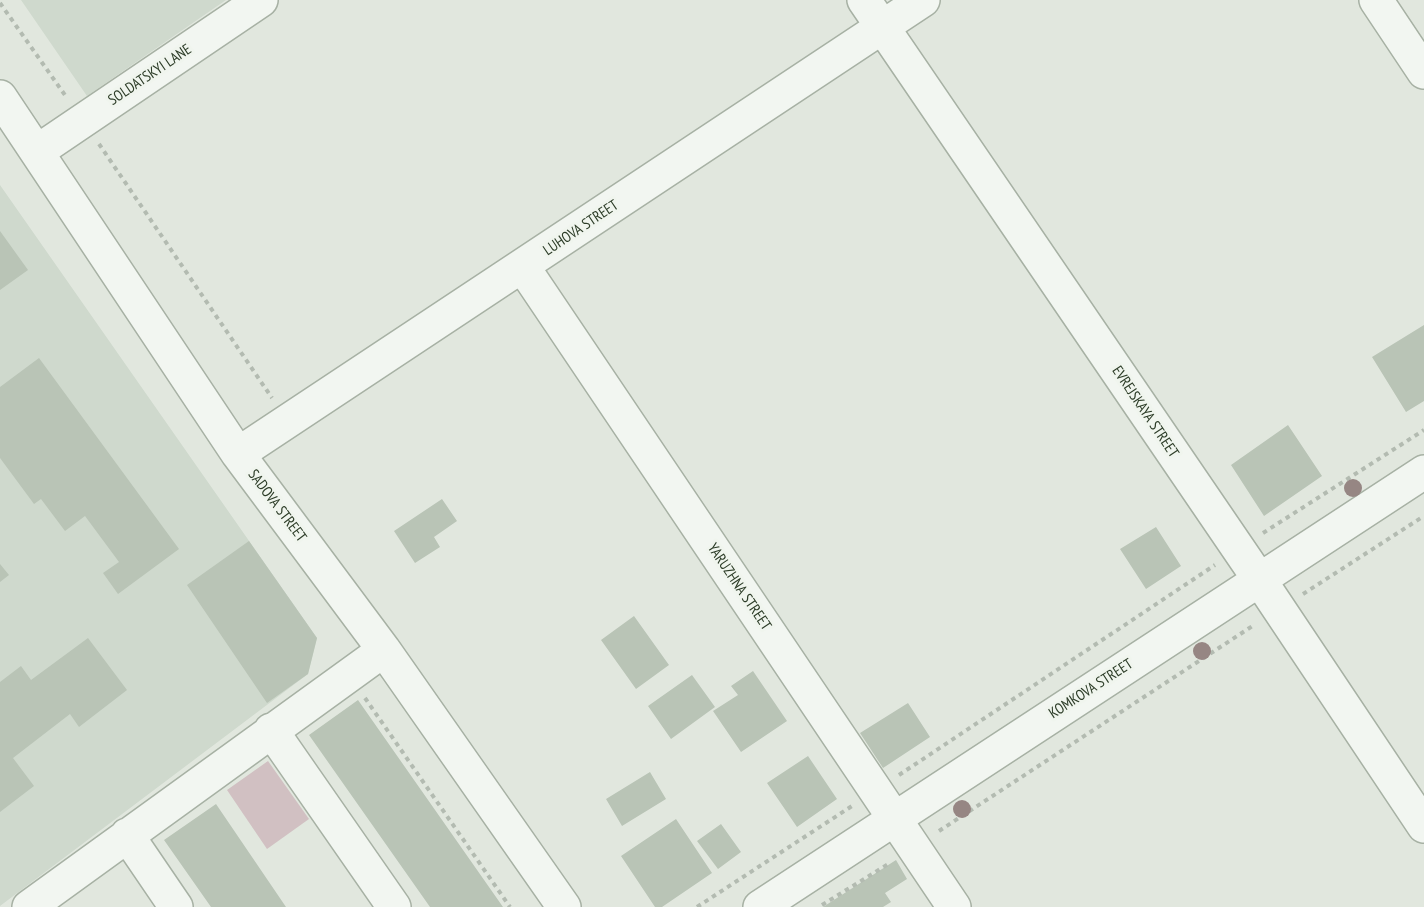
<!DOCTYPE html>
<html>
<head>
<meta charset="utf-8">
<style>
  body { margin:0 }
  canvas { display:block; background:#e1e7de }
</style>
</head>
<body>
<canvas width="1424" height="907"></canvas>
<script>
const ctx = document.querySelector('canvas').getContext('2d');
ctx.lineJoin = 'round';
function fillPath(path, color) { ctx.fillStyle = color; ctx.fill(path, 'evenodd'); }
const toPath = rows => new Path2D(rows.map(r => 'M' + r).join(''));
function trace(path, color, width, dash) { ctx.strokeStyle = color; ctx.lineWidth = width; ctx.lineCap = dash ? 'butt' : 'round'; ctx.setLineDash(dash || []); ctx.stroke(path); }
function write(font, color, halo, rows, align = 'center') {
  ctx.font = font + ' "PT Sans Narrow",sans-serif'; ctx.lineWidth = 6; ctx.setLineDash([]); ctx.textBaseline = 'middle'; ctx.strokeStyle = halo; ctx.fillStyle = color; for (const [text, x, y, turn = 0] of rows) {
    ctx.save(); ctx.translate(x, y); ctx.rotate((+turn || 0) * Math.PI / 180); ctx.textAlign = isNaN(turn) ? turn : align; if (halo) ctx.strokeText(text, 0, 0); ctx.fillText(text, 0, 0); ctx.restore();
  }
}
const built = toPath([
  [21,0,226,0,87,96],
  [0,185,317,638,308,674,0,906]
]);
const green = toPath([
  [268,761,309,819,267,849,227,790]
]);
const building = toPath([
  [0,231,28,270,0,290],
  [1424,325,1424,401,1406,412,1372,357],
  [39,358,179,549,118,594,103,573,119,562,85,516,65,531,41,499,34,504,0,458,0,387],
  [1288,425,1322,476,1264,516,1231,465],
  [442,499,457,521,434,537,440,547,415,563,394,531],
  [1156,527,1181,566,1146,589,1120,549],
  [249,541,317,638,308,674,267,703,187,585],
  [0,564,9,575,0,582],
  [634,616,669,665,636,689,601,640],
  [88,638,127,690,79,727,70,714,13,758,34,786,0,812,0,682,21,666,31,680],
  [753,671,787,721,741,752,713,711,738,695,731,686],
  [692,675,715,707,671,739,648,706],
  [358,700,503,907,430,907,309,735],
  [908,703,930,737,883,768,860,733],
  [808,756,837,799,797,827,767,783],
  [650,772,666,799,622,826,606,799],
  [216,804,286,907,211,907,164,840],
  [676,819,712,873,662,907,655,907,621,856],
  [721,824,741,852,718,869,697,841],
  [896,860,907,879,885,893,891,902,883,907,823,907]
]);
const path = toPath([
  [0,3,67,98],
  [99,144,272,398],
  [1263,533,1424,430],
  [1303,594,1424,516],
  [365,698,510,907],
  [899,775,1215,565],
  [939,831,1254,625],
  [822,905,890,863],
  [697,907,852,806]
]);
const minor = toPath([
  [864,0,1259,579,1424,826],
  [1376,0,1424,72],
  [0,97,238,454,384,650,564,907],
  [38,151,261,0],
  [523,267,954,907],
  [238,454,923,0],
  [271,730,394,907],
  [127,835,176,907],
  [29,907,384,650],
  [760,907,1424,472]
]);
const trees = [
  [1353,488],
  [1202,651],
  [962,809]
];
const streetNames = [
  ["SOLDATSKYI LANE",150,75,-34],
  ["LUHOVA STREET",581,228,-34],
  ["EVREJSKAYA STREET",1145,412,56],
  ["SADOVA STREET",277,506,53],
  ["YARUZHNA STREET",739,587,56],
  ["KOMKOVA STREET",1091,689,-33]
];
fillPath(built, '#cfd9cd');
fillPath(green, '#d1c0c2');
fillPath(building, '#b9c4b6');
trace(minor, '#a7b1a4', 36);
trace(path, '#b3bbb1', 4, [4.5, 4.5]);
trace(minor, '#f2f6f1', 33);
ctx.fillStyle = '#968683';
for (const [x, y] of trees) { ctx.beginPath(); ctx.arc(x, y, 9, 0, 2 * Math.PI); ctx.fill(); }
write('15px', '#2d3d28', '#f0f5ee', streetNames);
</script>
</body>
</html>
